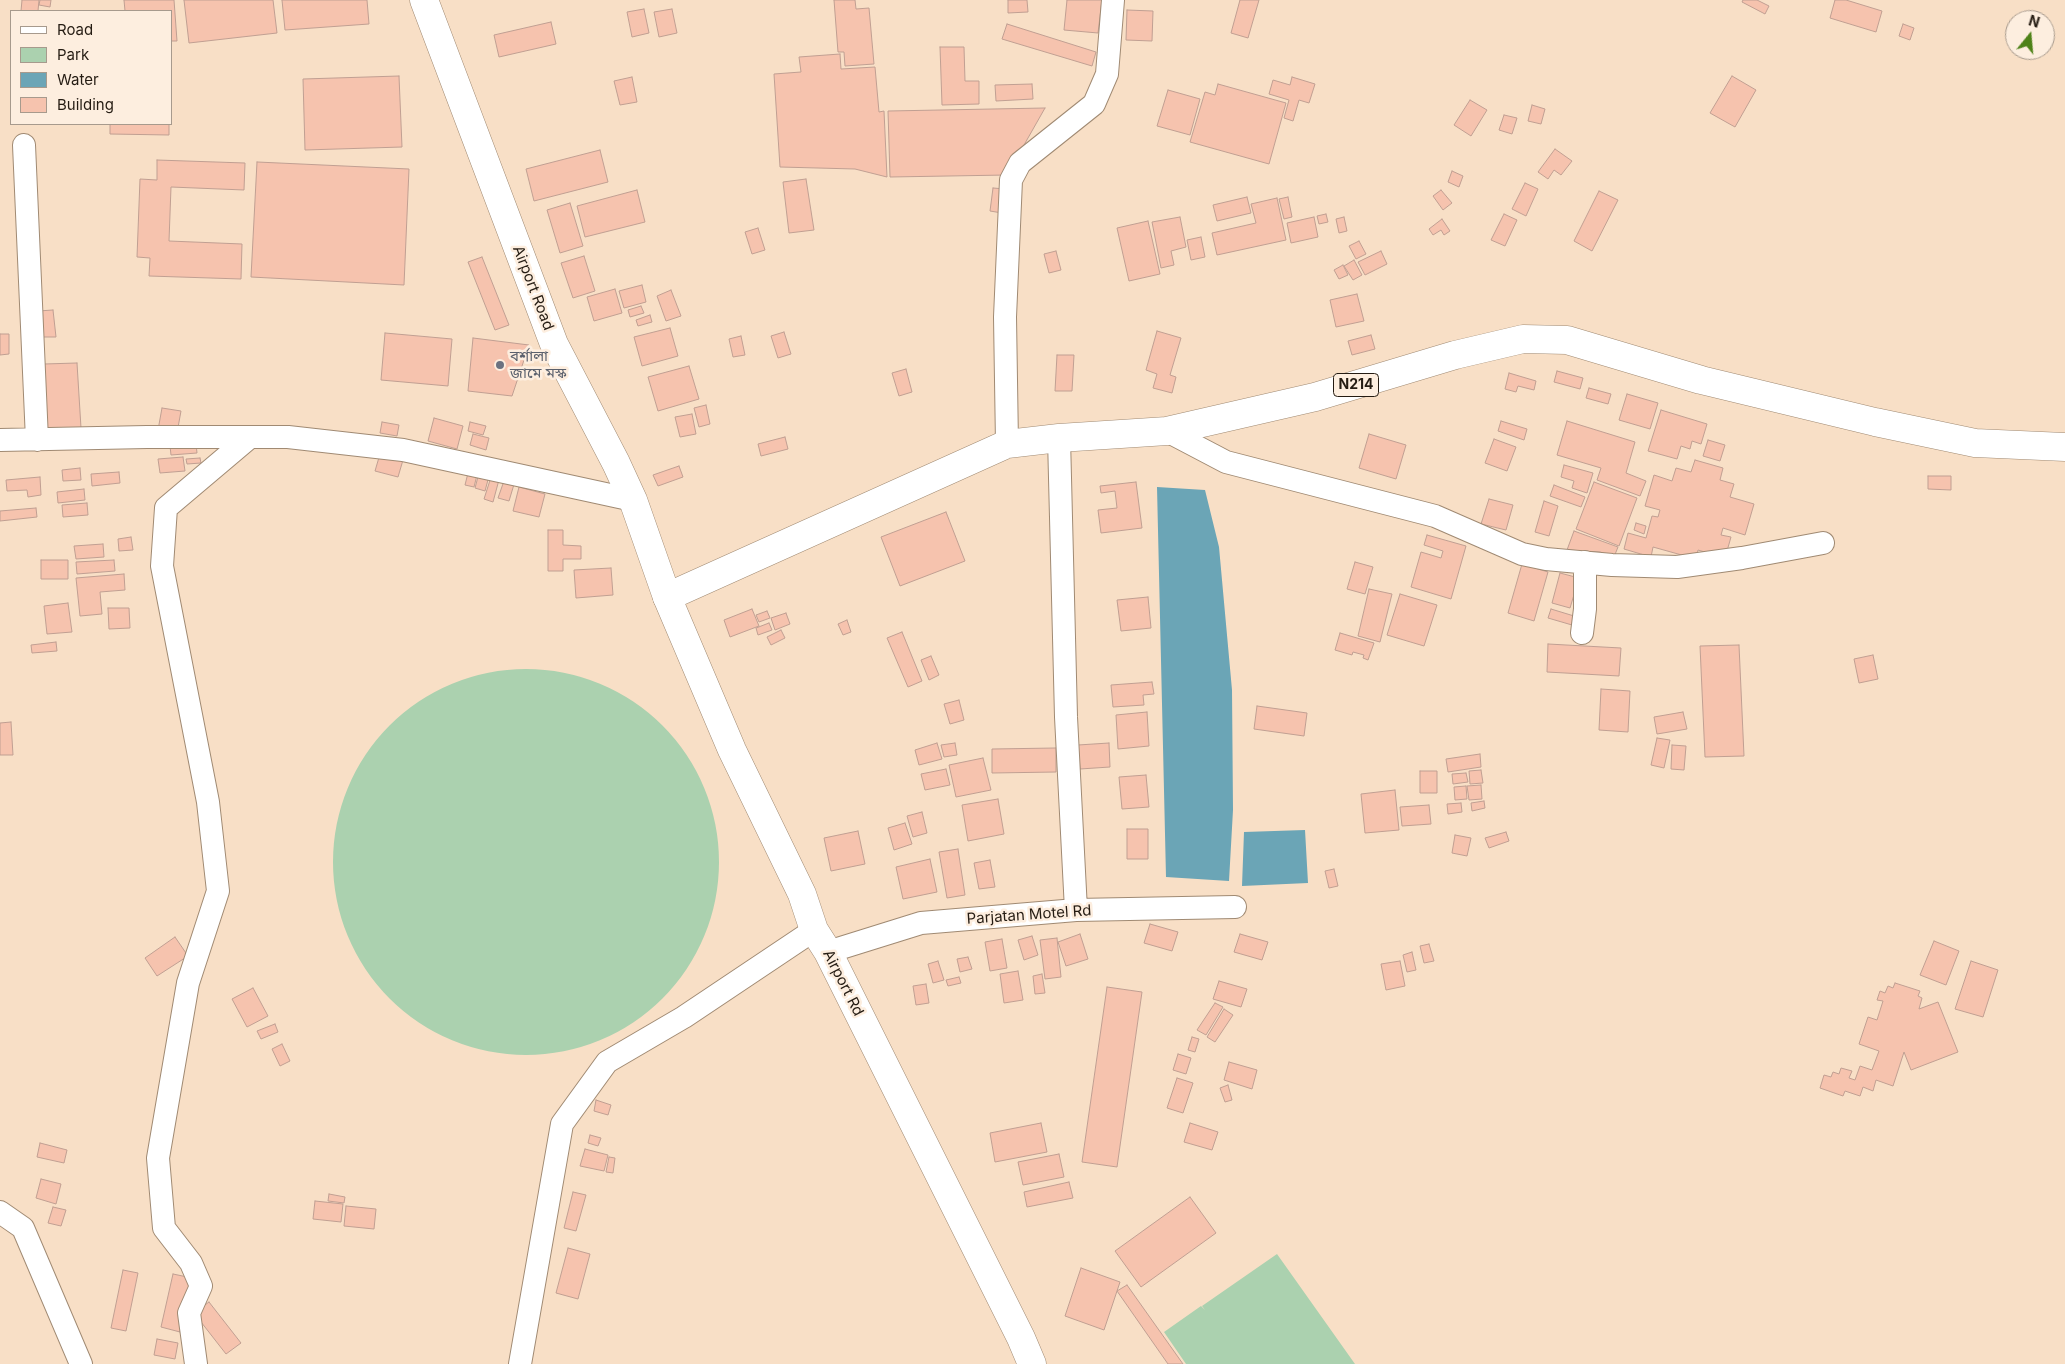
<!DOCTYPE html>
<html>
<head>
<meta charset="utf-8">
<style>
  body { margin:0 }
  #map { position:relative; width:2065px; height:1364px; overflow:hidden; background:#f8dfc6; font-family:Inter,sans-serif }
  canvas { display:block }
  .legend { position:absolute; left:10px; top:10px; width:162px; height:115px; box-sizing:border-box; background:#fdeedf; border:1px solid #a79a8d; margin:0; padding:6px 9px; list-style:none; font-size:15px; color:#251c13 }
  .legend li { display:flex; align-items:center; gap:10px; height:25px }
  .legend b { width:25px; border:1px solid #a79a8d }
  .north { position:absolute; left:2005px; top:10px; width:50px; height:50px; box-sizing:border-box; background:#fdeedf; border:1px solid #a79a8d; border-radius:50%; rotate:17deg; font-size:14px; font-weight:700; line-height:20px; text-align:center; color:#251c13 }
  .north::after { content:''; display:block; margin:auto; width:18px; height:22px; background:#4e8218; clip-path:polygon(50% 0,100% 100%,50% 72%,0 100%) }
</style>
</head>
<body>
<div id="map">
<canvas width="2065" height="1364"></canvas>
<ul class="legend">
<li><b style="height:6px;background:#fff"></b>Road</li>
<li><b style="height:14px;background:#abd1af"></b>Park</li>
<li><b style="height:14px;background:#6ba5b6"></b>Water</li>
<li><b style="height:14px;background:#f6c3ae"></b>Building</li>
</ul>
<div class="north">N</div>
</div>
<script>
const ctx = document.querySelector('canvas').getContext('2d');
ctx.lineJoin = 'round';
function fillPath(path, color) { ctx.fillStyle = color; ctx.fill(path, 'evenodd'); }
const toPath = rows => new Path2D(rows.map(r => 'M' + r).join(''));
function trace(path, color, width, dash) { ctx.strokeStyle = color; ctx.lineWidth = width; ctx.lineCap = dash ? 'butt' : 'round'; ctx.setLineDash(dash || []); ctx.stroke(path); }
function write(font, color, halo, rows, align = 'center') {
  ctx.font = font + ' Inter,"Noto Sans Bengali",sans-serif'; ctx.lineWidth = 5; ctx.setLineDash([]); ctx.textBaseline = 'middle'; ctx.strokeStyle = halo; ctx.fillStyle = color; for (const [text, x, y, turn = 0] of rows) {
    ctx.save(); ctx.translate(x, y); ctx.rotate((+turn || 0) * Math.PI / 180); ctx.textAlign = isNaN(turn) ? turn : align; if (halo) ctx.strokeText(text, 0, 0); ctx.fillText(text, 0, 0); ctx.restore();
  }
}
const green = toPath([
  '333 862a193 193 0 1 1 386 0a193 193 0 1 1-386 0Z',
  [1277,1254,1355,1364,1186,1364,1164,1332,1201,1306,1205,1310,1202,1306]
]);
const water = toPath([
  [1157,487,1205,490,1219,547,1232,690,1233,810,1229,881,1166,877],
  [1305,830,1308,883,1242,886,1244,832]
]);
const building = toPath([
  [22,0,39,0,38,11,21,11,22,0],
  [40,0,51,0,50,7,39,5,40,0],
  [124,0,174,0,177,41,171,41,171,11,125,11,124,0],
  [184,0,273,0,277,33,189,43,184,0],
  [282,0,367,0,369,24,285,30,282,0],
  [834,0,855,0,856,9,869,8,874,64,845,66,844,52,838,52,834,0],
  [1008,0,1027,0,1028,12,1008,13,1008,0],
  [1067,0,1102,0,1098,33,1064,30,1067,0],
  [1240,0,1259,0,1248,38,1231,33,1240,0],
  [1743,0,1757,0,1769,6,1765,14,1742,2,1743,0],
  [1835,0,1846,0,1882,11,1876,32,1830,18,1835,0],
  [644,9,649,33,632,37,627,12,644,9],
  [672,9,677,33,659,37,654,12,672,9],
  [1127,10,1153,11,1152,41,1126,40,1127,10],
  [551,22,556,44,499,57,494,35,551,22],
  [1007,24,1096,52,1092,66,1002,39,1007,24],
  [1903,24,1914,28,1910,40,1899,36,1903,24],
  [940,47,964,47,965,81,979,81,979,104,942,105,940,47],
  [840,54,841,69,875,67,879,112,884,111,887,177,855,169,780,167,774,74,801,72,799,57,840,54],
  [399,76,402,147,305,150,303,79,399,76],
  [1732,76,1756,90,1735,127,1710,113,1732,76],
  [632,77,637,102,620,105,614,81,632,77],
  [1292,77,1315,84,1309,103,1299,100,1293,121,1284,118,1289,100,1269,94,1273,80,1290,85,1292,77],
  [1032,84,1033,99,996,101,995,85,1032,84],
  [1218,84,1286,103,1269,164,1190,142,1205,92,1215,95,1218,84],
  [1168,90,1200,99,1190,135,1157,126,1168,90],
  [1470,100,1487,110,1471,136,1454,125,1470,100],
  [1532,105,1545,109,1541,124,1528,121,1532,105],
  [1045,108,1007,175,890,177,888,111,1045,108],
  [1504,115,1517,118,1512,134,1499,130,1504,115],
  [110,124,169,124,169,135,110,134,110,124],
  [1555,149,1572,161,1561,175,1554,170,1548,179,1538,172,1555,149],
  [600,150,608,182,534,201,526,169,600,150],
  [157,160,245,163,244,190,171,187,169,241,242,244,241,279,149,276,150,258,137,257,140,179,157,180,157,160],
  [257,162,409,169,404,285,251,277,257,162],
  [1452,171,1463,176,1459,187,1448,182,1452,171],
  [806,179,814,230,789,233,783,182,806,179],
  [1525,183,1538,189,1526,216,1512,209,1525,183],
  [993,188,1005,189,1002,213,990,211,993,188],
  [637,190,645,222,585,237,577,206,637,190],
  [1441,190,1452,203,1443,210,1433,196,1441,190],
  [1599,191,1618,200,1592,251,1574,241,1599,191],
  [1247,197,1251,213,1217,221,1213,205,1247,197],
  [1288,197,1292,217,1284,219,1279,199,1288,197],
  [1277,198,1286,240,1217,255,1212,233,1256,223,1251,204,1277,198],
  [570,203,583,246,560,253,547,210,570,203],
  [1326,214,1328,222,1319,224,1317,216,1326,214],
  [1504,214,1517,220,1505,246,1491,240,1504,214],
  [1180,217,1186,247,1171,251,1174,265,1161,268,1152,222,1180,217],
  [1314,217,1318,237,1291,243,1287,223,1314,217],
  [1344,217,1347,231,1339,233,1336,219,1344,217],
  [1442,219,1450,231,1444,235,1441,230,1433,235,1429,229,1442,219],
  [1148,221,1160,274,1129,281,1117,228,1148,221],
  [758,228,765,250,752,254,745,232,758,228],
  [1201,237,1205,257,1191,260,1187,240,1201,237],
  [1359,241,1366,254,1356,259,1349,246,1359,241],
  [1056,251,1061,270,1049,273,1044,254,1056,251],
  [1381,251,1387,264,1365,275,1358,262,1381,251],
  [584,256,595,291,573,298,561,263,584,256],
  [482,257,509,325,495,330,468,262,482,257],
  [1354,260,1362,275,1353,280,1344,266,1354,260],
  [1343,265,1348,275,1339,279,1334,270,1343,265],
  [642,285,646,302,624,308,619,291,642,285],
  [615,289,622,313,594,321,587,297,615,289],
  [671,290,681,316,666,321,657,296,671,290],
  [1357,294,1364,321,1336,327,1330,300,1357,294],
  [641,306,644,313,630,317,628,310,641,306],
  [53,310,56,337,40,337,38,311,53,310],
  [650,315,652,322,638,326,636,320,650,315],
  [670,328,678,356,642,366,634,337,670,328],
  [1157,331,1181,338,1170,375,1176,377,1172,393,1153,388,1157,374,1146,370,1157,331],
  [784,332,791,354,778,358,771,336,784,332],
  [385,333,452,339,448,386,381,380,385,333],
  [0,334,9,334,9,354,0,355,0,334],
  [1371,335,1375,349,1352,355,1348,341,1371,335],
  [741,336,745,355,733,357,729,339,741,336],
  [473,338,529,345,512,396,468,391,473,338],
  [1057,355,1074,355,1072,391,1055,391,1057,355],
  [77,363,81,428,47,430,44,364,77,363],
  [689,366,699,399,658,411,648,377,689,366],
  [906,369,912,392,899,396,892,373,906,369],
  [1557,371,1583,378,1580,389,1554,382,1557,371],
  [1509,373,1536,381,1534,390,1518,386,1516,392,1505,389,1509,373],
  [1589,388,1611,394,1608,404,1586,398,1589,388],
  [1627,394,1658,403,1650,429,1619,420,1627,394],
  [706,405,710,424,699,427,694,408,706,405],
  [162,408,181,411,177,433,158,430,162,408],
  [1661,410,1707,424,1701,444,1692,441,1690,449,1681,446,1677,459,1648,451,1661,410],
  [692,414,696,434,680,437,675,417,692,414],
  [434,418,463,426,457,449,428,441,434,418],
  [1501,421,1527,429,1524,440,1498,431,1501,421],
  [1567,421,1635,442,1626,473,1646,481,1640,496,1597,480,1601,468,1557,455,1567,421],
  [382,422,399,425,397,436,380,433,382,422],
  [470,422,486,426,483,435,468,431,470,422],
  [473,434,489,438,486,450,470,445,473,434],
  [1369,434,1406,445,1396,479,1359,468,1369,434],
  [785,437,788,449,761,456,758,444,785,437],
  [1494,439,1516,447,1507,471,1485,463,1494,439],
  [1708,440,1725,445,1720,461,1703,456,1708,440],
  [196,444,197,453,171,455,170,446,196,444],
  [380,454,403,460,398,477,375,471,380,454],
  [183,457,185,471,160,473,158,459,183,457],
  [200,458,201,463,187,464,186,459,200,458],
  [1695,460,1723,468,1720,480,1734,484,1730,497,1754,504,1745,535,1723,528,1721,535,1731,537,1725,558,1698,550,1696,559,1653,547,1651,557,1624,549,1628,533,1646,538,1652,516,1658,517,1660,510,1645,506,1654,475,1672,481,1676,468,1691,472,1695,460],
  [1564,465,1593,473,1587,493,1572,488,1574,481,1561,477,1564,465],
  [679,466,683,477,658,486,653,475,679,466],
  [80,468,81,480,63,481,62,470,80,468],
  [469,469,478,471,474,487,465,485,469,469],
  [119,472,120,483,92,486,91,474,119,472],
  [479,473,489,476,485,491,475,488,479,473],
  [492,474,500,476,493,502,484,499,492,474],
  [1928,476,1951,476,1951,490,1928,489,1928,476],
  [40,477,41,495,28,497,27,490,7,491,6,480,40,477],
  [505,478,515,481,509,501,498,498,505,478],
  [1136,482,1142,528,1101,533,1098,510,1117,508,1115,491,1101,493,1100,486,1136,482],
  [1594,482,1637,498,1619,546,1576,529,1594,482],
  [1554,485,1585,497,1581,507,1550,496,1554,485],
  [519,487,545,494,539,517,513,511,519,487],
  [84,489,85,500,58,503,57,492,84,489],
  [1489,499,1513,505,1506,530,1481,524,1489,499],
  [1544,501,1558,506,1549,536,1535,532,1544,501],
  [87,503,88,515,63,517,62,505,87,503],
  [36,508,37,517,0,521,0,511,36,508],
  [946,512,965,561,900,586,881,537,946,512],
  [1636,523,1646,526,1644,534,1634,530,1636,523],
  [548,530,563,530,563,545,581,546,581,559,563,559,563,571,548,571,548,530],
  [1574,531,1618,547,1614,557,1600,552,1567,550,1574,531],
  [1427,535,1466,546,1451,599,1411,587,1421,552,1441,558,1443,551,1424,545,1427,535],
  [131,537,133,550,119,551,118,539,131,537],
  [103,544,104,557,76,559,74,546,103,544],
  [41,560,68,560,68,579,41,579,41,560],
  [114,560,115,571,77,574,76,562,114,560],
  [1355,562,1373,567,1365,594,1347,589,1355,562],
  [1522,564,1548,572,1534,621,1508,613,1522,564],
  [611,568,613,595,576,598,574,570,611,568],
  [1560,573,1579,578,1570,608,1552,603,1560,573],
  [124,574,125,590,100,592,102,614,80,616,76,578,124,574],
  [1369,589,1392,594,1380,642,1358,636,1369,589],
  [1400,594,1437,605,1424,646,1387,635,1400,594],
  [1148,597,1151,628,1121,631,1117,600,1148,597],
  [68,603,72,632,47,634,44,606,68,603],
  [108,608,129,608,130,628,109,629,108,608],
  [752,609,759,626,730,637,724,620,752,609],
  [1551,609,1574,616,1572,625,1548,618,1551,609],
  [767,611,770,618,759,622,756,615,767,611],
  [786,613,790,624,775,630,771,618,786,613],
  [847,620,851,632,843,635,838,624,847,620],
  [769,623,772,630,758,635,756,628,769,623],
  [781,630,785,638,771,645,767,637,781,630],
  [902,632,922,681,908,687,887,638,902,632],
  [1340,633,1374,643,1368,660,1363,658,1364,655,1353,652,1352,655,1335,650,1340,633],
  [56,642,57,651,32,653,31,645,56,642],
  [1548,644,1621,648,1619,676,1547,672,1548,644],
  [1739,645,1744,756,1705,757,1700,646,1739,645],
  [1873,655,1878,679,1859,683,1854,659,1873,655],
  [931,656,939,675,929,680,921,660,931,656],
  [1152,682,1154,694,1143,695,1144,705,1113,707,1111,685,1152,682],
  [1601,689,1630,691,1628,732,1599,730,1601,689],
  [959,700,964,720,950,724,944,704,959,700],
  [1257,706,1307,713,1304,736,1254,729,1257,706],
  [1147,712,1149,746,1118,749,1116,715,1147,712],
  [1683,712,1687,729,1657,734,1654,717,1683,712],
  [11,722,13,755,0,755,0,723,11,722],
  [1657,738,1670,740,1664,768,1651,765,1657,738],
  [937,743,942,759,919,765,915,750,937,743],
  [955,743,957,755,944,757,941,745,955,743],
  [1109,743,1110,767,1080,769,1078,745,1109,743],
  [1672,745,1686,746,1684,770,1671,769,1672,745],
  [1056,748,1056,772,992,773,992,749,1056,748],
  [1480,754,1481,767,1448,772,1446,759,1480,754],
  [983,758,991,790,956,797,949,765,983,758],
  [946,769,950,785,925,790,921,774,946,769],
  [1481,770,1483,783,1470,784,1469,771,1481,770],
  [1420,771,1437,771,1437,793,1420,793,1420,771],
  [1466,773,1468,782,1453,784,1452,774,1466,773],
  [1146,775,1149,807,1122,809,1119,777,1146,775],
  [1481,785,1482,799,1469,800,1467,786,1481,785],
  [1466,786,1467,799,1455,800,1454,787,1466,786],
  [1395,790,1399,830,1365,833,1361,794,1395,790],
  [998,799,1004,834,968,841,962,805,998,799],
  [1484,801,1485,808,1472,811,1471,803,1484,801],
  [1461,803,1462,812,1448,814,1447,804,1461,803],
  [1429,805,1431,824,1402,826,1400,807,1429,805],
  [922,812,927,833,913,837,907,816,922,812],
  [905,823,912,844,894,850,888,828,905,823],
  [1127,829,1148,829,1148,859,1127,859,1127,829],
  [858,831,865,864,831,871,824,838,858,831],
  [1506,832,1509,841,1489,848,1485,838,1506,832],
  [1455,835,1471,838,1467,856,1452,853,1455,835],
  [958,849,965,895,947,898,939,852,958,849],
  [930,859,937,892,903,899,896,867,930,859],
  [990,860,995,887,979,889,974,863,990,860],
  [1334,869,1338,886,1329,888,1325,871,1334,869],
  [1150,924,1178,932,1172,951,1144,943,1150,924],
  [1080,934,1088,959,1066,966,1058,942,1080,934],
  [1240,934,1268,942,1262,960,1234,952,1240,934],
  [1032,936,1038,955,1024,960,1018,940,1032,936],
  [175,937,188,956,157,976,145,958,175,937],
  [1057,938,1061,977,1045,979,1040,940,1057,938],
  [1002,939,1007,968,990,971,985,942,1002,939],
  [1934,941,1959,951,1946,985,1920,975,1934,941],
  [1429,944,1434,961,1424,963,1420,946,1429,944],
  [1412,952,1416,970,1407,972,1403,955,1412,952],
  [968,957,972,969,960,972,957,959,968,957],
  [938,961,944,980,933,983,928,964,938,961],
  [1400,961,1405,986,1386,990,1381,964,1400,961],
  [1971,961,1998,970,1983,1017,1955,1009,1971,961],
  [1018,971,1023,1000,1004,1003,1000,974,1018,971],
  [1042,974,1045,993,1035,994,1033,976,1042,974],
  [959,977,961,983,948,986,946,980,959,977],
  [1219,981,1247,989,1241,1007,1213,999,1219,981],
  [1895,983,1920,991,1918,996,1922,998,1919,1009,1938,1002,1958,1052,1911,1070,1904,1052,1893,1086,1876,1080,1873,1091,1863,1087,1860,1096,1845,1091,1843,1096,1820,1088,1824,1075,1831,1077,1833,1072,1839,1074,1841,1068,1852,1071,1849,1078,1855,1080,1860,1066,1872,1070,1879,1051,1859,1044,1868,1017,1877,1020,1883,1001,1877,1000,1880,991,1885,993,1888,986,1893,988,1895,983],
  [926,984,929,1003,916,1005,913,986,926,984],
  [1107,987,1142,992,1117,1167,1082,1162,1107,987],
  [253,988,268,1016,247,1027,232,999,253,988],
  [1215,1003,1223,1007,1206,1035,1197,1030,1215,1003],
  [1224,1009,1233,1015,1215,1042,1207,1037,1224,1009],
  [275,1024,278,1032,261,1039,257,1031,275,1024],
  [1192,1037,1199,1039,1195,1052,1188,1050,1192,1037],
  [282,1044,290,1061,280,1066,272,1049,282,1044],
  [1178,1054,1191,1058,1186,1074,1173,1070,1178,1054],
  [1229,1062,1257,1070,1252,1089,1224,1080,1229,1062],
  [1177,1078,1193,1083,1183,1113,1167,1108,1177,1078],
  [1228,1085,1232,1100,1225,1102,1220,1088,1228,1085],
  [596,1100,611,1105,608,1115,594,1111,596,1100],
  [1041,1123,1047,1152,995,1162,990,1133,1041,1123],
  [1190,1123,1218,1132,1212,1150,1184,1142,1190,1123],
  [590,1135,601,1138,598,1146,588,1143,590,1135],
  [40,1143,67,1150,64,1163,37,1157,40,1143],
  [585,1149,608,1155,604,1171,580,1166,585,1149],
  [1059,1154,1064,1177,1023,1185,1018,1162,1059,1154],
  [609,1157,615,1158,613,1173,606,1172,609,1157],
  [41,1179,61,1184,56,1204,36,1198,41,1179],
  [1069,1182,1073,1198,1027,1207,1024,1192,1069,1182],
  [573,1192,586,1195,576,1231,564,1228,573,1192],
  [329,1194,345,1197,344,1203,328,1201,329,1194],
  [1190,1197,1216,1233,1141,1287,1115,1251,1190,1197],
  [315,1201,343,1204,341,1222,313,1219,315,1201],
  [346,1206,376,1209,374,1229,344,1226,346,1206],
  [53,1207,66,1210,61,1226,48,1223,53,1207],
  [568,1248,590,1254,578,1299,556,1293,568,1248],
  [1081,1268,1120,1282,1104,1330,1065,1316,1081,1268],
  [123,1270,138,1273,126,1331,111,1328,123,1270],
  [173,1274,192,1278,180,1332,161,1327,173,1274],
  [1127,1285,1183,1364,1168,1364,1117,1291,1127,1285],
  [209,1302,241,1343,226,1354,194,1313,209,1302],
  [157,1339,178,1343,175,1359,154,1355,157,1339]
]);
const minor = toPath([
  [24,145,37,440],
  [1167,431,1226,462,1435,516,1522,554,1546,559,1612,565,1677,567,1742,558,1823,543],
  [1059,438,1066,717,1076,910],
  [0,440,147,437,288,437,403,450,633,500],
  [1007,444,1005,317,1011,180,1020,163,1094,104,1107,74,1113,0],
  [1582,633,1585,609,1585,562],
  [828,952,921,923,1076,910,1235,907],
  [0,1212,23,1228,81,1364],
  [196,1364,189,1313,201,1286,191,1263,164,1228,158,1158,188,983,218,891,208,802,162,566,166,508,250,437],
  [520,1364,562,1124,607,1062,684,1017,814,930]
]);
const secondary = toPath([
  [424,0,554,344,616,463,633,500,667,597,732,750,802,894,814,930,828,952,1021,1338,1032,1364]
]);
const trunk = toPath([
  [667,597,1007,444,1059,438,1167,431,1315,397,1455,355,1523,339,1567,340,1701,380,1875,422,1975,443,2065,447]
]);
const markers = [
  [500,365,5,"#6b7280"]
];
const shields = [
  [1356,385,45]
];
const shieldNames = [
  ["N214",1356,385]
];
const streetNames = [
  ["Airport Road",533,288,69],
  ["Parjatan Motel Rd",1029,915,-4],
  ["Airport Rd",843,983,63]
];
const worshipNames = [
  ["বর্শালা",510,356],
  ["জামে মস্ক",510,373]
];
fillPath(green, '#abd1af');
fillPath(water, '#6ba5b6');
fillPath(building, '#f6c3ae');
trace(building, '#c09f92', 1);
trace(minor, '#a08a73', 24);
trace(secondary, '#a08a73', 29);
trace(trunk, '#a08a73', 29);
trace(minor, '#fff', 22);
trace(secondary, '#fff', 28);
trace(trunk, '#fff', 28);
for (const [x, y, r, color] of markers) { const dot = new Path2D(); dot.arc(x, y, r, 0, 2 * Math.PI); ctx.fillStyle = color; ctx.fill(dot); trace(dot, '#fdeedf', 2); }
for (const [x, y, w] of shields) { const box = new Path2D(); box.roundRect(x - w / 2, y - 11.5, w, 23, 4); ctx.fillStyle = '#fdeedf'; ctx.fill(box); trace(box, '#251c13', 1); }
write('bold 14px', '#251c13', null, shieldNames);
write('15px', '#251c13', '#fdeedf', streetNames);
write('15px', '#5b616d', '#fdeedf', worshipNames, 'left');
</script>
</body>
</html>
